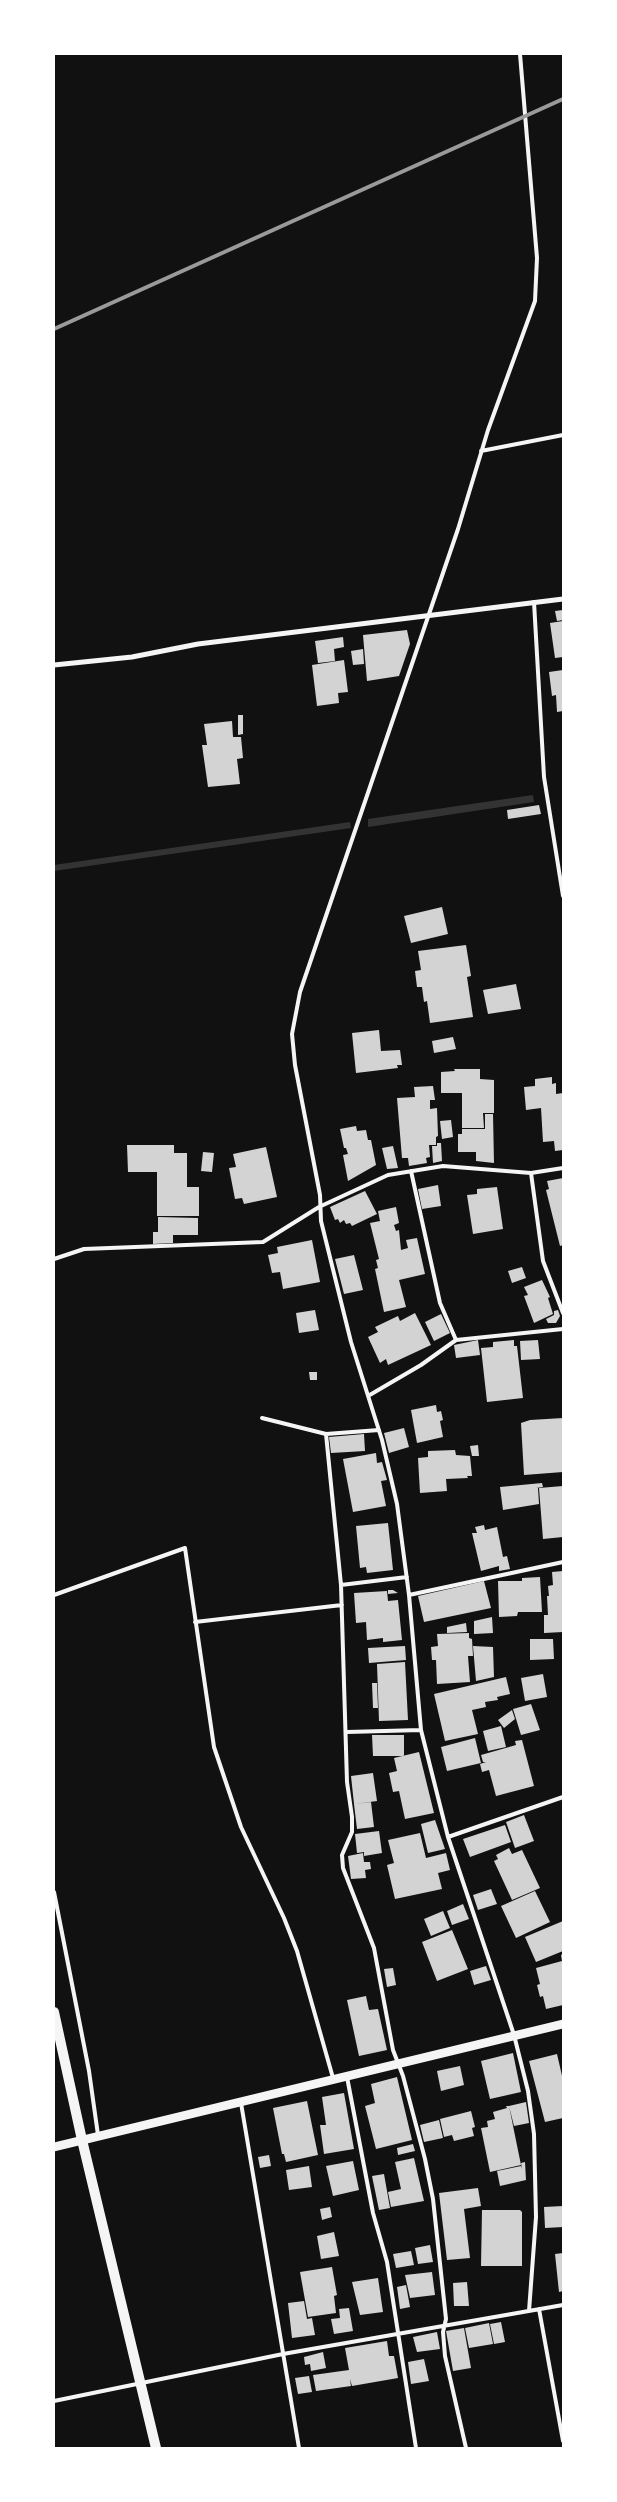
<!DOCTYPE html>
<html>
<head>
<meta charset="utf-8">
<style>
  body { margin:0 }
  #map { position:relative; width:617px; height:2502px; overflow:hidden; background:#111; font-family:"PT Sans Narrow",sans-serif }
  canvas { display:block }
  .frame { position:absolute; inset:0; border:55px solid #fff; pointer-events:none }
</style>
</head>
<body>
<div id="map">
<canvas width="617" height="2502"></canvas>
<div class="frame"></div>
</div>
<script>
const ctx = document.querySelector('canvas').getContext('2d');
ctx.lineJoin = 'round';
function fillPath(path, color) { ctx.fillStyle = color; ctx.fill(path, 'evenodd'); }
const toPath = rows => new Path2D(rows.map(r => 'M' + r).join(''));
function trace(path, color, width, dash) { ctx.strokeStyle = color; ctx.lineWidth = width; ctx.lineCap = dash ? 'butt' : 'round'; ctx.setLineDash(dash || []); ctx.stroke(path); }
const water = toPath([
  [533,795,534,802,368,827,368,819],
  [350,822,351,828,54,871,54,865]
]);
const building = toPath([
  [563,610,563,620,557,621,555,611],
  [563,621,563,657,555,658,550,623],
  [407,630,410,644,399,676,367,681,363,635],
  [343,637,344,647,334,649,335,661,318,663,315,641],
  [363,649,364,664,353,665,351,651],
  [344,660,348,692,338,693,339,703,317,706,312,665],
  [563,670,563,711,557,712,556,695,552,696,549,672],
  [238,715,243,715,243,734,238,735],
  [232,721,233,737,241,737,243,758,237,759,240,784,208,787,202,745,207,745,204,724],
  [539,805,541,814,508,819,507,810],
  [442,907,448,934,411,943,404,916],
  [466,945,471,976,467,977,473,1017,430,1023,427,1001,424,1002,422,987,417,987,415,971,421,970,418,951],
  [516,984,521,1009,488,1014,483,990],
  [379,1030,381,1051,400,1050,402,1065,397,1065,398,1068,356,1073,352,1033],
  [453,1037,456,1049,434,1053,432,1041],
  [454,1069,480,1069,480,1079,494,1080,494,1113,483,1113,484,1128,462,1128,462,1093,441,1093,441,1072,455,1071],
  [552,1077,552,1084,556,1083,556,1094,563,1093,563,1150,555,1151,554,1141,543,1142,541,1108,526,1110,524,1087,535,1086,535,1079],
  [433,1086,435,1100,430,1100,430,1109,437,1108,438,1136,436,1137,436,1145,429,1145,430,1157,426,1158,427,1163,409,1166,408,1158,402,1158,397,1098,415,1097,414,1087],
  [485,1114,493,1114,494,1163,476,1161,476,1152,458,1152,458,1134,462,1134,462,1129,485,1129],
  [451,1120,453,1137,442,1139,440,1121],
  [356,1126,357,1131,366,1130,368,1140,371,1140,376,1165,348,1181,343,1155,348,1154,346,1148,344,1148,340,1129],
  [437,1143,441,1143,442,1161,433,1163,432,1146,437,1146],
  [127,1145,174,1145,174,1153,187,1153,187,1187,199,1187,199,1216,157,1216,157,1172,128,1172],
  [393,1146,398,1168,387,1169,382,1148],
  [266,1147,277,1197,244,1204,242,1198,235,1199,229,1168,236,1167,233,1154],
  [203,1152,214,1153,212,1172,201,1171],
  [563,1178,563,1245,560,1246,546,1190,549,1189,547,1181],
  [438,1185,441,1206,422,1209,418,1189],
  [497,1187,503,1229,473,1234,467,1195,477,1194,477,1189],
  [365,1191,377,1214,352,1226,350,1223,346,1224,344,1220,340,1223,338,1219,335,1220,330,1207],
  [396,1207,399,1223,394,1225,396,1231,399,1230,401,1250,408,1248,406,1240,417,1238,425,1274,399,1280,406,1307,384,1312,375,1269,378,1268,376,1260,379,1259,370,1223,380,1221,378,1211],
  [158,1217,198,1218,198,1235,173,1235,173,1243,153,1244,153,1232,158,1232],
  [312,1240,320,1282,283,1289,280,1272,272,1273,268,1255,278,1253,277,1247],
  [354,1255,363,1290,344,1294,335,1259],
  [522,1267,526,1278,512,1283,508,1271],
  [542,1280,550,1297,548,1298,553,1314,534,1323,524,1296,528,1295,524,1287],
  [315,1310,319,1330,299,1333,296,1313],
  [558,1310,560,1316,556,1323,548,1323,546,1319,554,1315,554,1311],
  [415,1313,431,1345,388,1365,386,1359,380,1363,368,1337,378,1332,375,1327,398,1316,400,1321],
  [441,1314,450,1333,434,1341,425,1322],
  [478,1340,480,1355,456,1358,454,1345],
  [514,1340,514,1346,517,1346,523,1398,487,1402,481,1348,493,1347,493,1342],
  [538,1340,540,1359,521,1360,520,1341],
  [309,1372,317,1372,317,1380,310,1380],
  [436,1405,437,1412,441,1411,443,1420,440,1421,443,1437,417,1443,411,1410],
  [563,1418,563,1472,524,1475,521,1423,530,1420],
  [404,1428,409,1447,389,1453,384,1433],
  [364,1434,365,1451,331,1453,329,1437],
  [478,1445,479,1456,472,1456,470,1446],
  [455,1450,456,1455,470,1456,472,1476,467,1476,468,1478,446,1479,447,1491,420,1493,418,1458,428,1457,428,1451],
  [376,1453,377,1463,382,1462,387,1480,381,1481,386,1506,353,1512,343,1459],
  [542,1483,543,1487,536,1488,538,1488,539,1504,503,1510,500,1487],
  [563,1486,563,1537,543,1539,539,1488],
  [388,1523,393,1570,367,1573,366,1567,360,1568,356,1526],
  [484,1525,485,1530,497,1527,503,1557,507,1556,510,1569,499,1571,499,1566,481,1571,472,1533,477,1533,475,1527],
  [563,1571,563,1632,544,1633,544,1615,548,1615,547,1596,549,1596,548,1586,553,1585,552,1572],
  [540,1577,542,1612,518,1612,517,1616,499,1617,498,1581,522,1581,522,1578],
  [484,1581,491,1608,424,1622,418,1596],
  [388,1590,393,1590,398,1593,388,1594],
  [387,1591,388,1601,398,1600,402,1640,383,1642,383,1638,367,1640,366,1622,356,1623,354,1593],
  [492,1617,493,1633,474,1634,474,1621],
  [466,1623,467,1632,447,1633,447,1627],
  [469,1633,469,1638,472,1639,473,1656,468,1656,470,1682,437,1684,436,1660,432,1660,431,1647,438,1646,437,1634],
  [530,1639,553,1639,554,1659,530,1660],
  [405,1646,406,1660,369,1663,368,1648],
  [473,1646,493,1647,494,1677,476,1681],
  [405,1662,408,1720,379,1721,377,1664],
  [543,1674,547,1697,525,1701,521,1678],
  [506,1677,510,1694,497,1697,498,1700,485,1702,486,1707,472,1710,478,1734,445,1741,434,1694],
  [372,1683,377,1683,378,1708,373,1708],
  [531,1704,540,1730,521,1735,513,1709],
  [512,1710,515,1719,504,1728,498,1720],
  [501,1726,506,1747,488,1751,483,1731],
  [372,1735,404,1735,404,1756,373,1756],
  [475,1738,481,1763,447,1771,441,1747],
  [522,1740,534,1786,496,1796,489,1770,482,1772,480,1764,486,1762,483,1762,481,1755,516,1745,515,1741],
  [419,1752,434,1813,405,1819,399,1791,393,1792,389,1773,397,1771,394,1758],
  [373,1773,377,1801,354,1804,351,1776],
  [371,1802,374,1827,357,1829,354,1804],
  [524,1815,534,1841,515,1848,506,1822],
  [435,1820,445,1849,428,1853,421,1824],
  [505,1825,511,1842,470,1857,463,1839],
  [379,1831,382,1853,364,1856,364,1852,357,1853,355,1834],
  [420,1833,426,1858,446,1853,450,1870,438,1873,442,1889,395,1899,387,1865,394,1863,388,1840],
  [509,1848,512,1854,522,1850,540,1888,512,1900,494,1861,498,1859,496,1855],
  [363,1853,364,1862,370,1862,371,1869,365,1870,366,1878,351,1879,348,1856],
  [491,1889,497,1904,478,1910,473,1895],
  [535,1891,550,1922,516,1938,501,1906],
  [463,1904,469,1919,452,1925,447,1911],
  [443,1911,450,1928,431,1936,424,1919],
  [563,1921,563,1951,536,1962,525,1937],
  [452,1930,468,1969,437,1981,422,1942],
  [563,1954,563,2005,546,2009,543,1996,540,1997,537,1985,540,1984,536,1968,562,1961,561,1955],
  [486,1966,491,1980,474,1985,470,1971],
  [393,1968,396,1985,387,1987,384,1969],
  [366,1996,369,2010,378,2009,387,2050,359,2056,347,2000],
  [513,2053,521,2092,490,2099,481,2061],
  [557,2054,563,2080,563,2118,545,2122,529,2061],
  [460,2066,464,2085,441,2091,437,2071],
  [397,2077,412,2140,376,2149,365,2106,375,2103,371,2084],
  [344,2093,354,2149,324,2154,320,2125,326,2125,322,2097],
  [307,2101,318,2155,286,2162,284,2154,282,2154,273,2108],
  [526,2102,529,2123,514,2126,509,2106],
  [506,2106,509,2106,521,2165,490,2172,481,2128,488,2127,487,2121,495,2119,493,2112,507,2108],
  [471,2111,475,2127,472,2128,474,2136,454,2141,452,2135,444,2137,440,2119],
  [439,2120,443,2138,424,2142,420,2125],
  [413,2144,415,2151,398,2155,397,2148],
  [269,2155,271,2166,260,2168,258,2157],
  [414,2158,424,2201,391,2207,388,2192,401,2189,395,2162],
  [353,2161,359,2190,333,2196,326,2166],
  [525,2162,526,2180,500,2186,497,2171,521,2166,522,2169,521,2163],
  [309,2166,312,2187,289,2190,286,2170],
  [384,2174,390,2208,379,2210,372,2176],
  [478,2188,481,2206,464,2209,470,2258,447,2260,439,2193],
  [563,2206,563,2227,545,2228,544,2207],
  [330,2207,332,2217,322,2220,320,2209],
  [482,2210,520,2210,522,2212,522,2266,481,2266],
  [334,2232,339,2256,321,2259,317,2236],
  [430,2245,433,2262,418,2264,415,2248],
  [411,2251,414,2265,396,2268,393,2254],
  [563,2253,563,2291,559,2292,555,2254],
  [332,2267,337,2295,334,2296,336,2313,308,2317,300,2272],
  [432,2272,435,2295,410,2298,405,2275],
  [378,2278,383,2312,360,2315,352,2282],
  [467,2282,469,2306,454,2306,453,2283],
  [406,2285,410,2307,400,2309,397,2287],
  [304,2301,307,2319,312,2318,315,2335,292,2338,288,2303],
  [349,2308,353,2331,334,2334,331,2319,340,2318,339,2309],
  [501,2322,505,2342,494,2344,490,2324],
  [489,2323,493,2344,469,2348,465,2328],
  [464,2328,471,2368,453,2371,446,2331],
  [437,2332,440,2349,417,2352,413,2337],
  [387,2341,389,2356,394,2356,398,2378,352,2386,350,2379,351,2386,316,2391,313,2375,349,2370,345,2348],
  [323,2352,326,2368,311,2371,310,2364,305,2365,304,2357],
  [424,2359,429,2381,411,2384,408,2362],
  [309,2376,312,2392,298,2394,295,2378]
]);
const service = toPath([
  [520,54,537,258,535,301,488,430,458,529,300,992,292,1034,295,1065,320,1195,321,1221,351,1342,382,1440,397,1504,409,1595,421,1730,448,1837,514,2035,528,2091,534,2134,536,2217,529,2311],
  [481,451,563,435],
  [534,602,544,777,563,896],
  [411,1171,440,1303,456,1340],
  [531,1173,543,1261,563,1313],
  [54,1259,84,1249,263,1242,319,1207,388,1175,443,1166,531,1173,563,1168],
  [368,1396,421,1365,456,1340,563,1329],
  [262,1418,326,1434,379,1430],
  [326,1434,341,1585,347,1782,352,1817,352,1832,342,1855,343,1868,374,1948,393,2050,403,2076,425,2159,433,2199,446,2319,443,2332,445,2356,466,2448],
  [341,1585,407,1577],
  [54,1595,185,1548,214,1747,241,1827,284,1918,297,1951,333,2078],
  [409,1595,563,1562],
  [195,1622,342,1605],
  [347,1732,421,1730],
  [448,1837,563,1797],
  [54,1892,89,2071,98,2135],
  [347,2077,373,2213,387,2262,416,2448],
  [241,2103,299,2448],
  [539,2309,563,2441],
  [54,2401,283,2354,563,2305]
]);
const minor = toPath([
  [54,665,132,657,198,644,563,599]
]);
const tertiary = toPath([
  [54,2147,563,2024]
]);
const secondary = toPath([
  [54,2012,82,2140,156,2448]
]);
const rail = toPath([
  [54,329,563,99]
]);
fillPath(water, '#333');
fillPath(building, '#d3d3d3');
trace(service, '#f5f5f5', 4);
trace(minor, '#f5f5f5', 5);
trace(tertiary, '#f5f5f5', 9);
trace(secondary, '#f5f5f5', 10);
trace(rail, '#9a9a9a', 4);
</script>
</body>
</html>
